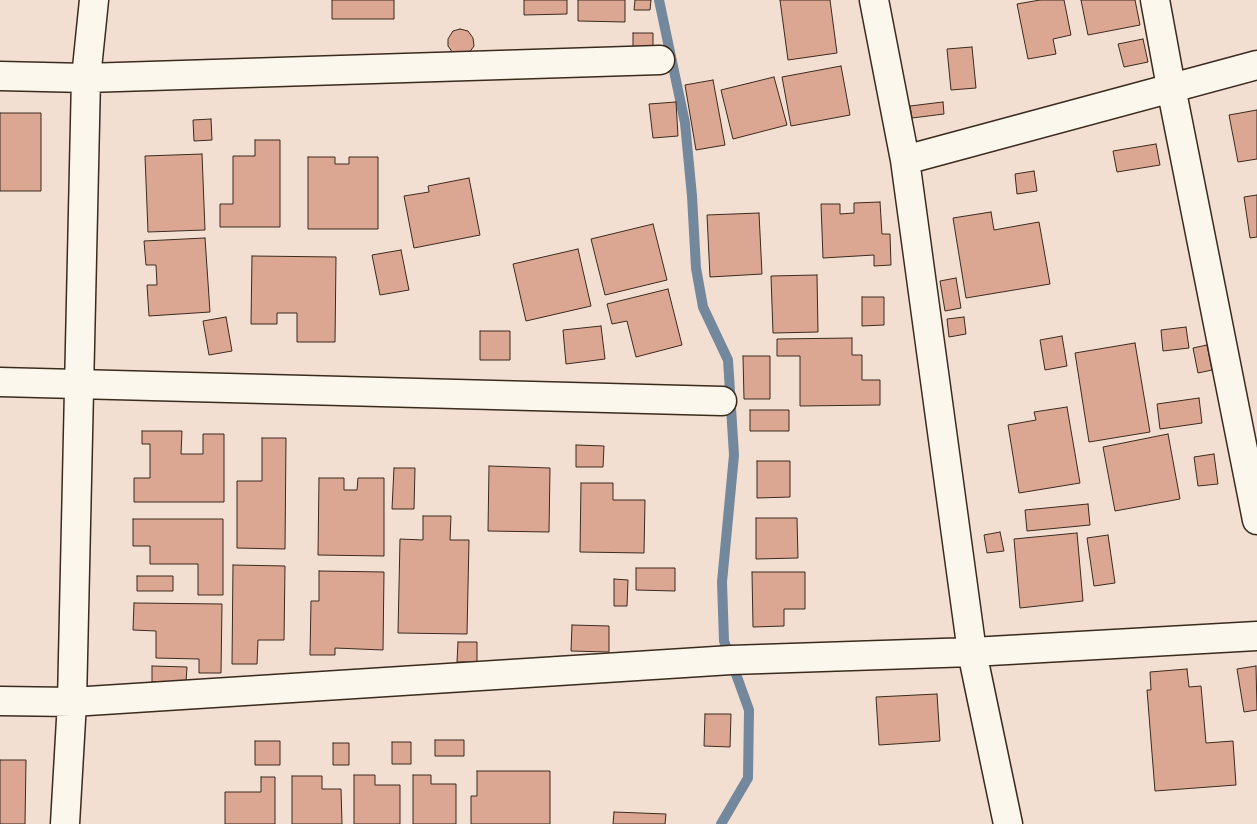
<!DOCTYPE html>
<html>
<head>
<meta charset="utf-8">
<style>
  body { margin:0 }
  canvas { display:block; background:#f2dfd1 }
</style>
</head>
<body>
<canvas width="1257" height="824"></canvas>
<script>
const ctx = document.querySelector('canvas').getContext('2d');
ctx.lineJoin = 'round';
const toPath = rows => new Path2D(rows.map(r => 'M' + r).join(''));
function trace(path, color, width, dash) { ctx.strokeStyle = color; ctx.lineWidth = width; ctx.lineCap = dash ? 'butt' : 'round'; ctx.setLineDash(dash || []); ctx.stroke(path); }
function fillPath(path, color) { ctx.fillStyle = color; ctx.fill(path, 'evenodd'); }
const stream = toPath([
  [659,0,685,123,692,196,696,268,703,307,728,360,734,455,722,582,724,641,749,710,748,778,721,824]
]);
const building = toPath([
  [332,0,394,0,394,19,332,19,332,0],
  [524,0,567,0,567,14,524,15,524,0],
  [578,0,625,0,625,22,578,21,578,0],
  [635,0,651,0,650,10,634,10,635,0],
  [780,0,830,0,837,53,788,60,780,0],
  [1040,0,1064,0,1071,35,1053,39,1056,54,1028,59,1017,4,1040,0],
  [1081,0,1135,0,1140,25,1088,35,1081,0],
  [460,29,468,31,473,38,474,46,469,53,453,53,448,46,448,39,453,31,460,29],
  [633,33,653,33,653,60,633,60,633,33],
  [1143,39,1148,62,1124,67,1118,44,1143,39],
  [972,47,976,88,951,90,947,49,972,47],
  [841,66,850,115,791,126,782,77,841,66],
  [774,77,787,125,733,139,721,90,774,77],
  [713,80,725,145,696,150,685,85,713,80],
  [676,102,678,136,653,138,649,104,676,102],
  [943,102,944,114,912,118,910,106,943,102],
  [1257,110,1257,159,1238,162,1229,115,1257,110],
  [0,113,41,113,41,191,0,191,0,113],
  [211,119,212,140,194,141,193,120,211,119],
  [255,140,280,140,280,227,220,227,220,204,233,204,233,156,255,156,255,140],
  [1156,144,1160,165,1117,172,1113,151,1156,144],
  [202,154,205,230,148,232,145,156,202,154],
  [308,157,335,157,335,164,349,164,349,157,378,157,378,229,308,229,308,157],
  [1034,171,1037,191,1017,194,1015,174,1034,171],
  [469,178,480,235,414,248,404,196,429,192,428,186,469,178],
  [1257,195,1257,237,1250,238,1244,197,1257,195],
  [880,202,882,234,890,234,891,265,874,266,874,255,823,258,821,204,840,204,840,214,854,213,854,203,880,202],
  [991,212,994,230,1039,222,1050,284,966,298,953,218,991,212],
  [759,213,762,274,710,277,707,215,759,213],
  [653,224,667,280,605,295,591,239,653,224],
  [205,238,210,312,149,316,147,285,157,285,156,265,146,265,144,241,205,238],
  [578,249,591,306,526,321,513,264,578,249],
  [401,250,409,290,380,295,372,255,401,250],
  [252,256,336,257,335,342,297,342,297,313,277,313,277,324,251,324,252,256],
  [817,275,818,332,773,333,771,276,817,275],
  [956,278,961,308,945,311,940,281,956,278],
  [668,289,682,345,636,357,627,321,612,324,607,304,668,289],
  [862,297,884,297,884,325,862,326,862,297],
  [226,317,232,351,209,355,203,321,226,317],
  [964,317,966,334,949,337,947,319,964,317],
  [601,326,605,359,566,364,563,330,601,326],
  [1186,327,1189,348,1163,351,1161,330,1186,327],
  [480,331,510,331,510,360,480,360,480,331],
  [1062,336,1067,366,1045,370,1040,340,1062,336],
  [852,338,852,355,862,355,862,380,880,380,880,405,800,406,800,356,777,356,777,339,852,338],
  [1135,343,1150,432,1089,442,1075,353,1135,343],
  [1207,345,1212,370,1198,373,1193,348,1207,345],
  [743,356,770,356,770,399,744,399,743,356],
  [1199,398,1202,423,1160,429,1157,404,1199,398],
  [1067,407,1080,483,1019,493,1008,425,1036,420,1034,412,1067,407],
  [750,410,789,410,789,431,750,431,750,410],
  [142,431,182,431,181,454,203,454,203,434,224,434,224,502,134,502,134,478,150,478,150,444,142,444,142,431],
  [1168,434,1180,499,1115,511,1103,447,1168,434],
  [262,438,286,438,285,549,237,548,237,481,262,481,262,438],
  [576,445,604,446,603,467,576,467,576,445],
  [1214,454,1218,484,1198,486,1194,457,1214,454],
  [757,461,790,461,790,497,757,498,757,461],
  [489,466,550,468,549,532,488,531,489,466],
  [394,468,415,468,414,509,392,509,394,468],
  [319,478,344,478,344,490,357,490,358,478,384,478,384,556,318,555,319,478],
  [581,483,613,483,613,500,645,500,644,553,580,552,581,483],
  [1088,504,1090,525,1027,531,1025,510,1088,504],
  [423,516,451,516,450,540,469,540,467,634,398,633,400,539,423,540,423,516],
  [756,518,797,518,798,558,756,559,756,518],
  [133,519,223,519,223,595,198,595,198,564,150,564,150,546,133,546,133,519],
  [1000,532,1004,551,987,553,984,535,1000,532],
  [1077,533,1083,601,1020,608,1014,539,1077,533],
  [1108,535,1115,583,1094,586,1087,538,1108,535],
  [233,565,285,566,284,640,258,640,257,664,232,664,233,565],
  [636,568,675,568,675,591,636,590,636,568],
  [319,571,384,572,383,650,335,648,335,655,310,655,311,601,319,601,319,571],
  [752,572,805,572,805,609,784,609,784,626,753,627,752,572],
  [137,576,173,576,173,591,137,591,137,576],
  [614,579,628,580,627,606,614,606,614,579],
  [134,603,222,604,221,673,199,673,199,659,156,658,156,631,133,630,134,603],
  [572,625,609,626,609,652,571,651,572,625],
  [458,642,477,642,477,662,457,662,458,642],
  [152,666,187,667,186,682,152,682,152,666],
  [1256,666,1257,710,1244,712,1237,669,1256,666],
  [1187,669,1189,687,1201,686,1206,743,1233,741,1236,785,1155,791,1147,690,1151,690,1150,672,1187,669],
  [937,694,940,741,879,745,876,697,937,694],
  [705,714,731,714,730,747,704,746,705,714],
  [435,740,464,740,464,756,435,756,435,740],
  [255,741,280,741,280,765,255,765,255,741],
  [392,742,411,742,411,764,392,764,392,742],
  [333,743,349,743,349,765,333,765,333,743],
  [0,760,26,760,25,824,0,824,0,760],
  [477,771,550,771,550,824,471,824,471,796,477,796,477,771],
  [354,775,375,775,375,785,400,785,400,824,354,824,354,775],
  [413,775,431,775,431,784,456,784,456,824,413,824,413,775],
  [292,776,322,776,322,789,341,789,342,824,292,824,292,776],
  [261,777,275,777,275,824,225,824,225,792,261,792,261,777],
  [614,812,666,814,665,824,613,824,614,812]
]);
const minor = toPath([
  [874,0,905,160,972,652,1008,824],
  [1155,0,1171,87,1257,520],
  [0,76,86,78,660,60],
  [905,160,1257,65],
  [0,382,722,401],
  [0,701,72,702,731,660,972,652,1257,636],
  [65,824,72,702,86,78,94,0]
]);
trace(stream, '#73879d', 10);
fillPath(building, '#dca792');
trace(building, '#3b2a1e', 1);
trace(minor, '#3b2a1e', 31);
trace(minor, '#fbf7ec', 28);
</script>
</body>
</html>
